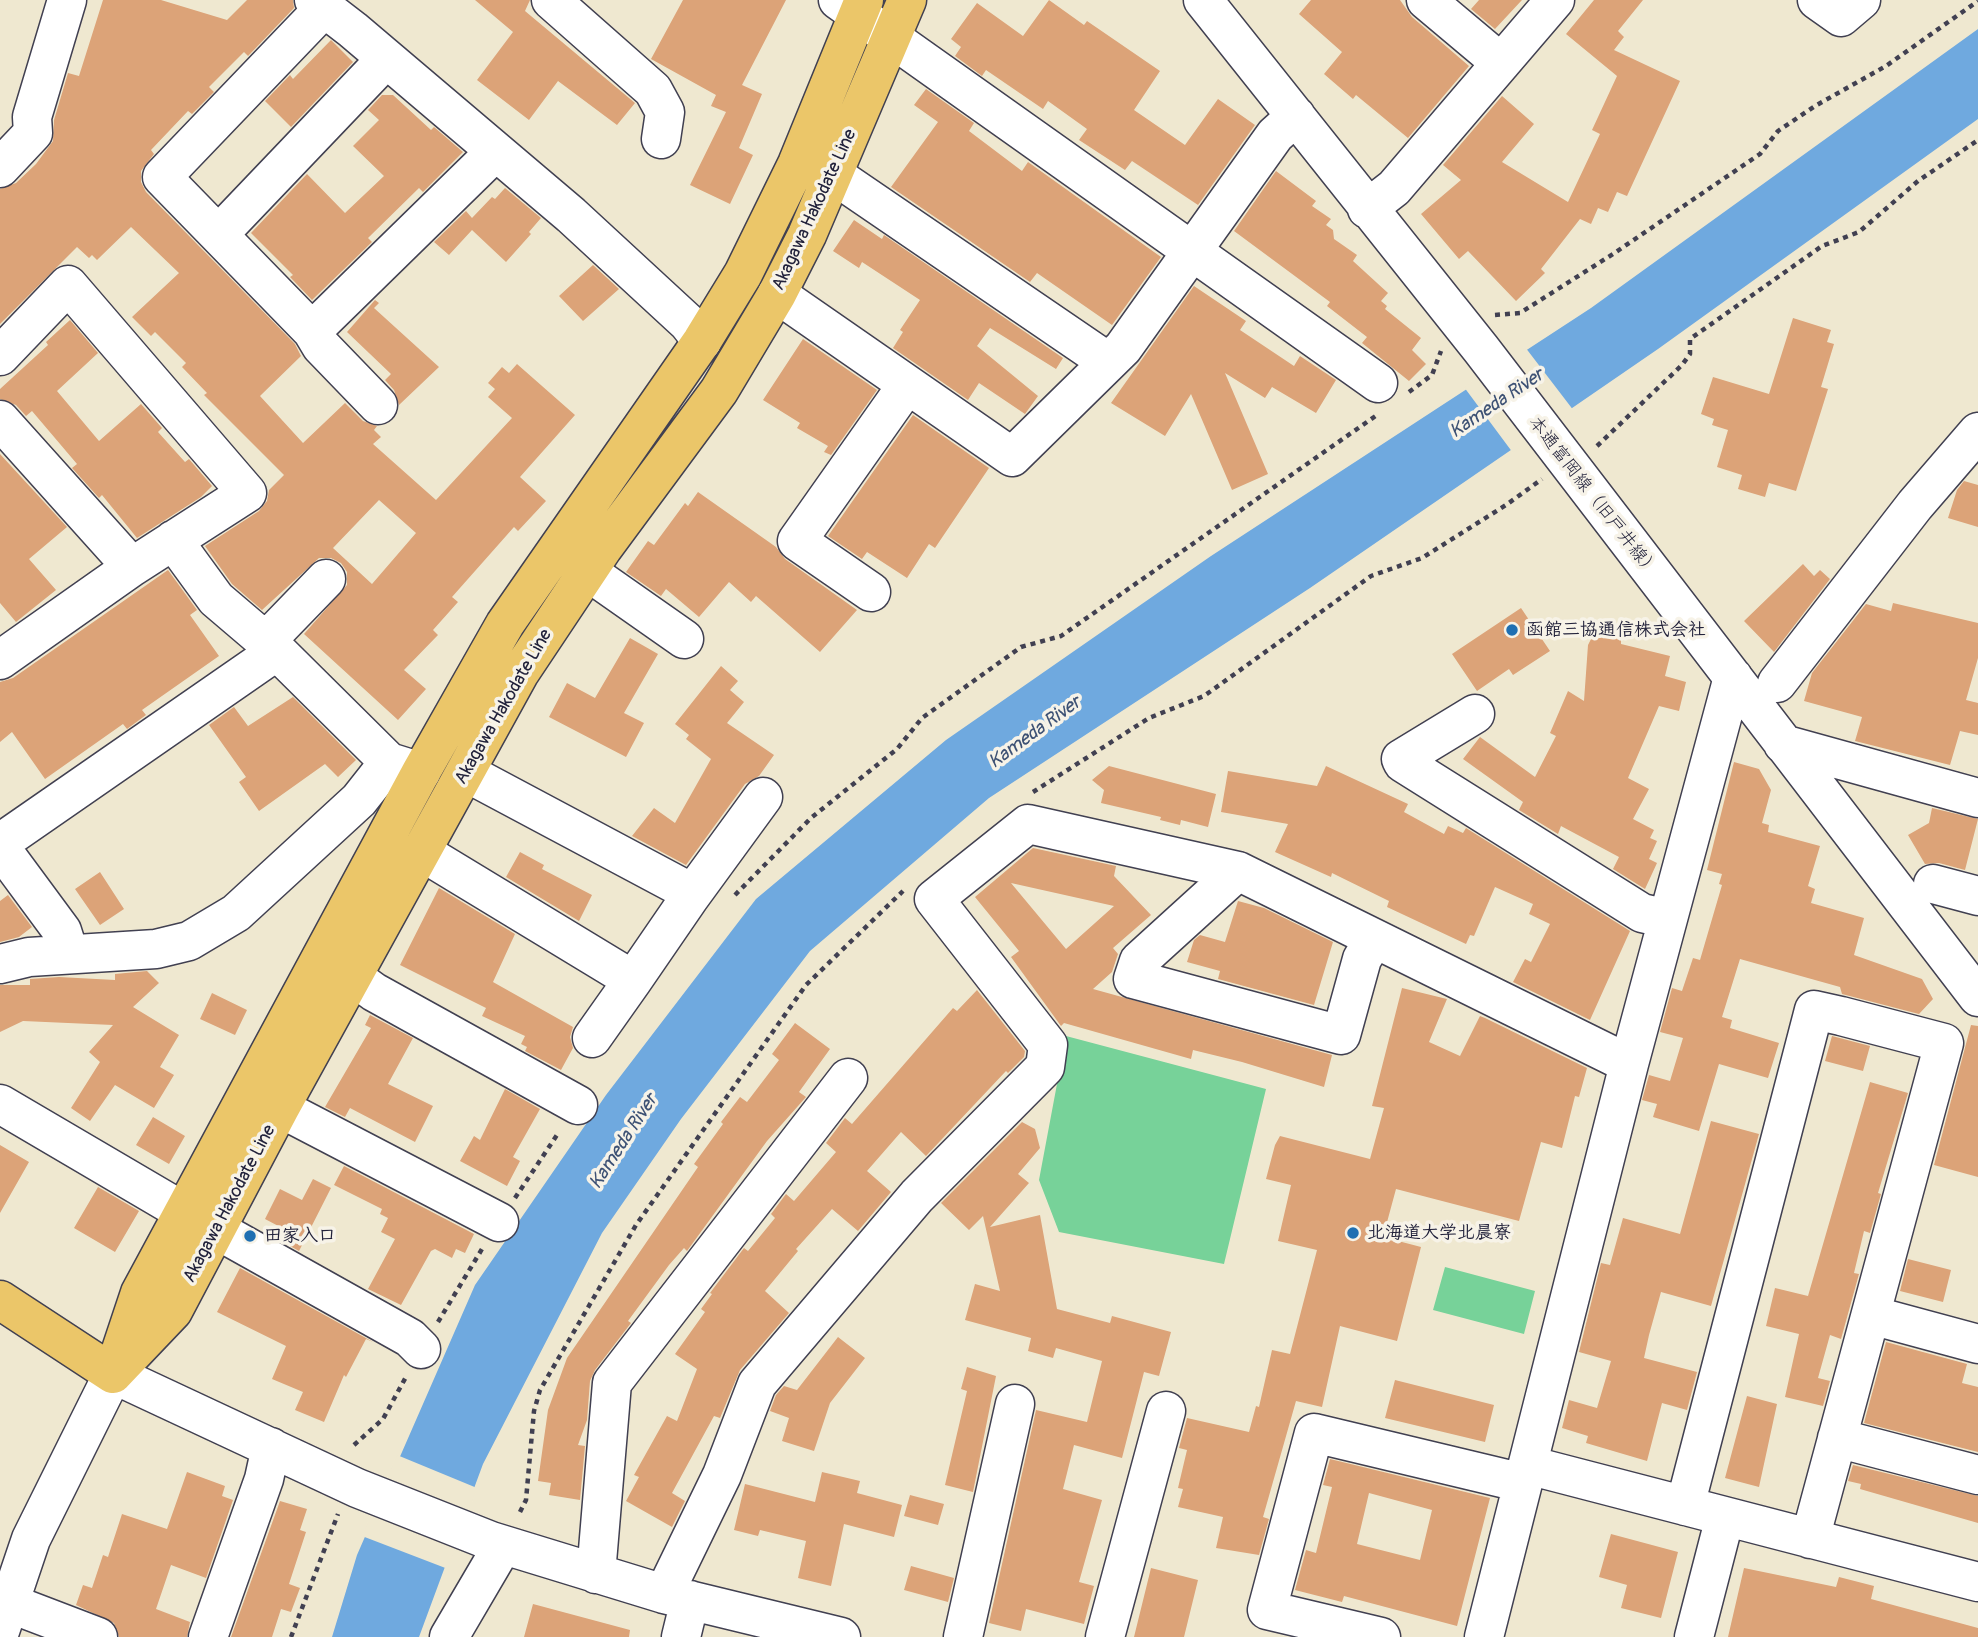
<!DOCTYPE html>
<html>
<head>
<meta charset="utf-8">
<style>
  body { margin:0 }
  canvas { display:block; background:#efe8d0 }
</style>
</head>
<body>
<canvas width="1978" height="1637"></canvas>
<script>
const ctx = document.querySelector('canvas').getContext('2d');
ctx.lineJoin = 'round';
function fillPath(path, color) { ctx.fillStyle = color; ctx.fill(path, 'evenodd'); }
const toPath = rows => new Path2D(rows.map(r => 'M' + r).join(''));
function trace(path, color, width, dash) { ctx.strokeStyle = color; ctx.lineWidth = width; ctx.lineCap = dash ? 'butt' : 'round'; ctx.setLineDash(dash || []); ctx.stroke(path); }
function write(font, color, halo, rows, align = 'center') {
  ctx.font = font + ' Pangolin,"Klee One",sans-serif'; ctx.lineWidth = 7; ctx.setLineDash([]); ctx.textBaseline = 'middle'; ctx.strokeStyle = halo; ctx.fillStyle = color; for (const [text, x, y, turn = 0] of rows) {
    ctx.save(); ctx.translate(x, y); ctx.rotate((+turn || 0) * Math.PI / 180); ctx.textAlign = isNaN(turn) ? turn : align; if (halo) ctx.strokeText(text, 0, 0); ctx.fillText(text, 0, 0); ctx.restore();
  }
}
const green = toPath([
  [1066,1036,1266,1089,1224,1264,1059,1232,1039,1180],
  [1445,1267,1535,1291,1524,1334,1433,1310]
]);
const water = toPath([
  [1978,29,1978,119,1658,349,1310,588,989,798,810,951,681,1119,602,1233,483,1464,419,1637,332,1637,357,1555,475,1285,606,1095,756,899,946,740,1211,556,1591,308]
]);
const pier = toPath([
  [1525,347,1574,411,1513,453,1464,387],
  [397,1455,477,1488,448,1569,362,1536]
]);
const building = toPath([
  [103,0,161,0,227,20,247,0,293,0,294,8,248,56,244,52,209,87,214,92,192,114,188,111,151,150,154,154,141,171,141,182,146,192,295,344,301,356,260,396,303,443,345,403,363,421,377,426,374,430,381,437,373,444,436,500,512,418,488,397,495,389,488,383,502,367,509,373,517,364,575,415,520,477,546,501,518,531,514,527,452,597,458,602,433,630,438,635,404,670,426,689,398,720,304,634,347,585,347,572,341,563,331,558,319,558,262,610,232,584,205,546,259,511,267,501,269,490,284,475,204,395,207,393,182,367,186,363,155,332,151,336,132,317,179,273,131,227,97,260,92,255,89,258,77,247,0,324,0,189,16,183,36,164,53,141,54,120,68,73,79,76],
  [379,500,416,533,372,584,333,548],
  [475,0,530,0,525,11,635,103,617,125,558,81,529,120,477,80,513,32],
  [683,0,786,0,742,85,762,94,739,148,753,155,730,204,690,185,726,112,711,106,716,95,651,59],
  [1049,0,1084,25,1087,21,1160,71,1134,110,1185,145,1218,99,1255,125,1198,205,1132,161,1125,170,1079,140,1087,129,1048,101,1043,109,986,70,982,76,955,56,961,47,951,39,977,3,1023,36],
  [1311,0,1400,0,1412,17,1469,66,1408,138,1356,95,1353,99,1324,74,1342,52,1299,14],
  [1479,0,1522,0,1495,29,1471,9],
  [1594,0,1643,0,1618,31,1624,37,1614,50,1680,81,1627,196,1617,192,1608,212,1598,208,1591,224,1580,219,1541,269,1545,273,1516,301,1468,251,1459,259,1421,214,1461,180,1443,165,1502,96,1534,124,1502,162,1568,202,1600,134,1592,130,1617,76,1566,34],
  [331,40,353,62,291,127,265,101,290,75,293,79],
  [926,89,974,123,969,131,1022,171,1028,162,1161,257,1112,325,1037,273,1030,282,891,187,938,122,914,105],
  [382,95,393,95,431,130,434,127,463,152,423,192,419,188,368,238,372,242,312,300,290,277,293,275,251,233,307,174,345,213,384,176,353,146,379,120,368,110],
  [1276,171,1316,201,1312,206,1331,219,1326,225,1333,230,1334,239,1357,255,1353,261,1388,293,1381,301,1387,306,1385,309,1421,338,1412,350,1426,364,1409,381,1362,343,1367,337,1327,306,1330,302,1234,231],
  [505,188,541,218,529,232,531,234,506,262,472,230,449,255,434,242,466,211,472,218,492,197,495,199],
  [854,220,882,239,884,235,1063,358,1056,369,990,328,977,346,1038,396,1025,414,979,383,968,400,893,348,903,332,900,330,920,300,862,262,859,268,833,251],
  [593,265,619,289,583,321,559,296],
  [1194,286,1246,321,1240,330,1294,366,1300,356,1336,380,1316,413,1272,387,1265,398,1225,373,1268,474,1232,490,1191,394,1165,436,1111,403],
  [375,300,379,303,374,308,439,367,399,405,394,390,385,380,391,374,347,332],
  [1793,318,1831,330,1827,342,1834,344,1821,387,1828,389,1796,491,1769,483,1765,497,1738,489,1742,475,1717,467,1728,430,1712,425,1714,419,1701,414,1713,377,1769,394],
  [70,320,98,353,57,391,99,441,141,404,162,428,158,432,185,462,189,459,212,486,201,497,137,538,102,495,99,498,72,468,77,464,32,411,26,416,16,405,0,399,0,389,48,345,46,342],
  [803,339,877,390,831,455,824,452,828,446,797,428,800,423,763,400],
  [913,415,989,468,935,548,929,544,907,578,867,552,862,559,828,536],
  [0,454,67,527,29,559,56,590,16,622,0,603],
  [1964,481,1978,485,1978,527,1948,518,1957,490],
  [698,492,776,547,785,559,857,610,820,652,756,596,751,602,729,582,699,617,666,589,661,596,626,572,648,541,654,545,685,503,688,506],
  [1803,564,1814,576,1820,570,1830,579,1774,652,1744,621],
  [168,570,197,610,190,615,219,656,142,710,146,715,127,729,123,724,45,779,12,732,0,742,0,682,13,678],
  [1893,603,1978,623,1978,658,1966,700,1978,703,1978,735,1960,731,1950,765,1855,741,1862,717,1804,701,1812,673,1866,604,1891,611],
  [1521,608,1550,651,1513,675,1509,669,1477,691,1452,654],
  [1595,631,1621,633,1621,644,1670,656,1665,676,1686,682,1679,711,1659,706,1628,778,1649,789,1633,819,1654,830,1650,838,1657,841,1649,859,1657,863,1645,889,1613,869,1619,857,1561,826,1558,834,1519,810,1523,802,1463,759,1480,737,1535,777,1556,736,1550,733,1568,691,1584,701,1588,645],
  [630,638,658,654,624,713,644,723,626,757,549,717,567,683,595,698],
  [721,666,738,681,730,690,744,702,727,723,774,755,759,776,745,784,686,865,632,836,654,808,675,823,711,759,686,739,689,735,675,724],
  [293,697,356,760,338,777,325,764,259,811,239,782,246,777,209,725,234,707,248,726],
  [1734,762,1759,769,1771,790,1762,823,1769,825,1768,832,1820,846,1808,886,1815,889,1811,903,1864,918,1854,955,1922,979,1933,999,1919,1014,1842,994,1840,987,1740,959,1722,1017,1732,1020,1730,1028,1779,1043,1768,1078,1719,1064,1699,1131,1653,1117,1657,1104,1642,1100,1649,1075,1670,1081,1683,1038,1660,1032,1672,988,1682,991,1693,958,1700,960,1722,885,1719,884,1722,874,1707,870],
  [1109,766,1216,794,1208,827,1181,820,1180,825,1160,820,1161,817,1101,803,1104,790,1092,780],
  [1326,766,1408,804,1404,812,1444,834,1448,826,1463,833,1466,828,1630,931,1590,1020,1513,982,1525,959,1531,962,1550,924,1529,914,1533,904,1495,887,1474,936,1470,935,1466,944,1387,907,1389,901,1332,873,1331,877,1275,852,1288,824,1221,812,1228,771,1317,786],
  [1932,808,1978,819,1965,870,1939,863,1925,864,1908,835,1929,823],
  [1033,848,1116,866,1114,876,1151,915,1113,948,1118,954,1112,972,1093,989,1332,1055,1324,1087,1242,1062,1193,1050,1191,1059,1064,1023,1061,1026,1011,957,1019,951,975,897],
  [1011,883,1114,906,1066,949],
  [520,852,544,865,542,869,592,895,579,921,506,877],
  [100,872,124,909,100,925,75,889],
  [439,888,515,934,493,982,573,1027,570,1037,573,1048,561,1070,525,1051,527,1047,521,1044,525,1036,482,1016,486,1008,400,965],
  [8,895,32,927,19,937,0,942,0,901],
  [1238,901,1264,908,1333,942,1314,1005,1218,979,1220,971,1187,962,1194,940,1200,935,1225,942],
  [147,971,159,983,133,1007,179,1035,160,1067,174,1075,154,1108,115,1085,90,1121,71,1108,100,1062,89,1052,113,1025,23,1021,0,1032,0,985,30,985,30,979,59,977,115,980,115,974],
  [1402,988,1447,999,1429,1042,1460,1056,1480,1016,1485,1018,1587,1068,1579,1097,1575,1096,1562,1148,1541,1142,1519,1221,1396,1189,1383,1237,1421,1247,1397,1341,1340,1326,1322,1407,1296,1401,1263,1517,1269,1519,1259,1555,1216,1548,1223,1517,1178,1507,1183,1489,1178,1488,1187,1450,1179,1448,1187,1418,1249,1432,1256,1406,1259,1407,1272,1350,1290,1354,1317,1250,1278,1241,1291,1185,1266,1179,1275,1145,1280,1136,1370,1159,1384,1108,1372,1106],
  [977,990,1025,1051,1024,1057,1008,1073,1006,1071,926,1156,901,1132,867,1171,891,1192,858,1231,832,1209,796,1249,798,1251,765,1291,789,1313,740,1370,720,1418,714,1416,672,1493,685,1501,672,1527,626,1501,639,1477,634,1475,667,1416,677,1421,697,1369,675,1354,705,1312,701,1309,712,1294,710,1293,744,1248,748,1251,775,1218,771,1214,786,1194,794,1201,836,1152,826,1143,845,1118,852,1124,953,1008,957,1011],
  [212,993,247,1010,235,1035,200,1019],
  [370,1015,413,1038,388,1084,433,1106,415,1142,350,1108,345,1117,325,1107,371,1028,365,1025],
  [795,1023,830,1049,799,1092,806,1097,767,1141,687,1251,684,1248,669,1265,628,1321,631,1323,595,1370,590,1381,587,1420,578,1445,585,1446,580,1500,549,1495,551,1483,538,1481,548,1410,567,1358,698,1167,694,1164,723,1124,721,1122,740,1097,747,1102,779,1060,772,1054],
  [1971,1025,1978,1026,1978,1177,1934,1165],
  [1832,1036,1870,1046,1863,1071,1825,1061],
  [1870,1082,1908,1093,1878,1193,1881,1194,1870,1233,1864,1231,1854,1273,1859,1274,1841,1339,1830,1335,1818,1378,1830,1381,1823,1406,1785,1397,1799,1334,1766,1326,1775,1288,1808,1296],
  [505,1089,540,1109,513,1157,520,1161,507,1186,460,1161,474,1136,480,1140],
  [153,1117,185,1136,169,1164,136,1145],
  [1711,1121,1759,1134,1711,1306,1661,1292,1649,1335,1644,1358,1697,1372,1687,1410,1662,1403,1647,1461,1586,1443,1588,1436,1562,1428,1569,1400,1597,1408,1611,1361,1579,1352,1601,1263,1610,1265,1623,1218,1680,1234],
  [1022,1122,1035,1129,1040,1148,1018,1174,1029,1183,990,1227,1040,1215,1057,1309,1110,1323,1112,1316,1171,1332,1159,1376,1144,1372,1122,1458,1074,1445,1063,1489,1102,1500,1079,1582,1094,1586,1084,1624,1026,1609,1021,1631,989,1623,1036,1410,1087,1422,1102,1361,1056,1348,1053,1358,1028,1351,1031,1338,965,1320,975,1284,1000,1291,983,1216,969,1230,941,1203],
  [0,1145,29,1162,0,1213],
  [344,1166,474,1234,465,1253,456,1249,452,1258,435,1249,431,1251,401,1305,368,1289,395,1239,381,1232,388,1218,380,1214,382,1209,334,1185],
  [313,1179,331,1188,299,1251,281,1241,286,1230,265,1219,280,1189,302,1200],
  [98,1187,139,1211,115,1252,74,1228],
  [1908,1259,1951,1270,1943,1302,1900,1291],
  [240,1268,373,1342,366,1339,346,1377,344,1375,324,1422,295,1410,303,1392,272,1379,286,1346,217,1312],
  [838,1337,865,1358,830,1403,814,1451,782,1441,789,1418,770,1411,776,1395,784,1386,797,1390],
  [1886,1342,1967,1364,1962,1383,1978,1387,1978,1452,1864,1423],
  [967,1367,996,1376,973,1492,945,1485,967,1391,961,1389],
  [1395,1380,1494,1405,1485,1442,1385,1418],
  [1747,1396,1777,1404,1759,1487,1725,1478],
  [1330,1459,1490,1498,1457,1626,1344,1596,1342,1602,1295,1590,1306,1550,1316,1553,1332,1487,1323,1485],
  [1369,1493,1432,1510,1420,1560,1357,1544],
  [1853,1465,1978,1496,1978,1523,1860,1489,1861,1484,1848,1481],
  [187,1472,225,1486,222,1496,233,1500,206,1578,171,1565,156,1609,190,1622,187,1637,119,1637,114,1623,76,1605,83,1585,92,1588,103,1555,108,1557,122,1514,167,1529],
  [822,1472,860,1481,857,1493,902,1505,894,1537,844,1524,831,1586,798,1578,806,1541,760,1530,758,1536,734,1530,745,1484,815,1502],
  [910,1495,944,1504,938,1525,904,1516],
  [280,1501,307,1509,300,1530,306,1532,289,1584,300,1588,291,1612,281,1609,272,1637,231,1637],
  [1611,1534,1678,1552,1661,1618,1621,1608,1627,1585,1599,1577],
  [911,1566,954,1578,948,1602,904,1590],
  [1151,1568,1198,1580,1184,1637,1134,1637],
  [1744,1568,1836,1587,1839,1577,1874,1586,1871,1599,1978,1628,1978,1637,1728,1637],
  [533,1604,630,1630,629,1637,524,1637]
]);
const path = toPath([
  [1495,315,1520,313,1613,254,1760,154,1778,131,1815,106,1886,66,1978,1],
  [1409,392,1432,375,1441,351],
  [1597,446,1682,365,1690,354,1690,339,1822,246,1859,232,1918,181,1978,140],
  [1033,792,1149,718,1204,696,1371,576,1422,558,1506,505,1542,479],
  [735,895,811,818,897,749,922,718,1021,647,1061,636,1377,415],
  [515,1198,559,1132],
  [438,1322,482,1249],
  [354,1445,383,1419,407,1375],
  [520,1512,526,1500,534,1411,540,1390,636,1225,806,985,903,891],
  [291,1637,338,1514]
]);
const minor = toPath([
  [314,0,353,30,571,215,688,323,702,341],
  [551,0,653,90,665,112,661,139],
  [838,0,1378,383],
  [1203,0,1481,349,1978,997],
  [1426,0,1501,63],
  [1817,0,1841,17,1861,0],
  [324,8,162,177,312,331,321,346,378,405],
  [0,168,33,133,32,117,67,0],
  [834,175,1108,362],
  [1367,209,1394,188,1555,0],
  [219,234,386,59],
  [777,294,1012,457,1123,348,1275,135,1296,116],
  [312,331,495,152],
  [0,356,68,285,247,493,132,567,0,660],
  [0,420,132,567],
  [173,540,216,599,277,651,389,762],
  [587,571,684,639],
  [871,592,797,541,907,385],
  [266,641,326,579],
  [1777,683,1915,505,1978,432],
  [1475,714,1401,759,1403,763,1642,913,1668,919],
  [1783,744,1978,798],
  [0,843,277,651],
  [0,847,62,931,69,953],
  [422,852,633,980,690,897,679,886,467,773],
  [1238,871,1139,961,1133,979,1341,1035,1362,959,1374,939],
  [1933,884,1978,896],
  [690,897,763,797],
  [0,964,29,957,156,949,189,941,236,913,359,800,389,762,421,772],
  [352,976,374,992,578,1105],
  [592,1038,633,980],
  [0,1104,184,1212],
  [280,1108,499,1222],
  [217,1230,410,1338,421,1349],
  [1871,1315,1978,1344],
  [1837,1438,1978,1475],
  [1528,1465,1978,1582],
  [1685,1506,1814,1010,1841,1016,1944,1043,1810,1539],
  [596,1574,612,1383,848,1078],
  [664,1594,722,1475,757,1384,917,1196,1045,1067,1048,1045,934,899,1028,824,1238,871,1629,1064],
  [9,1603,98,1637],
  [0,1631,31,1539,113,1374,357,1488,491,1541,664,1594,841,1637],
  [208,1637,264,1479,271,1447],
  [449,1637,503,1545],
  [681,1637,690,1600],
  [963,1637,1015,1404],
  [1105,1637,1166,1411],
  [1381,1637,1267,1610,1314,1433,1523,1483],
  [1484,1637,1629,1064,1733,677],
  [1694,1637,1725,1517]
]);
const major = toPath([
  [0,1300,113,1374],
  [117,1362,140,1293,421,772,505,624,702,341,743,274,797,164,864,0],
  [113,1374,173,1311,280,1108,519,674,603,548,719,391,777,294,807,235,907,0]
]);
const markers = [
  [1512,630,7,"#1f6fb2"],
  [1353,1233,7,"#1f6fb2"],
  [250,1236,7,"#1f6fb2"]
];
const streetNames = [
  ["Akagawa Hakodate Line",815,210,-65],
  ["本通富岡線（旧戸井線）",1593,497,52],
  ["Akagawa Hakodate Line",504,707,-60],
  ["Akagawa Hakodate Line",230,1204,-62]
];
const poiNames = [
  ["函館三協通信株式会社",1526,630],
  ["北海道大学北晨寮",1367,1233],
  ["田家入口",264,1236]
];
const waterNames = [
  ["Kameda River",1497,404,-34],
  ["Kameda River",1035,733,-36],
  ["Kameda River",624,1142,-57]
];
fillPath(green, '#77d299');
fillPath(water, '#6fa9df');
fillPath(pier, '#efe8d0');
fillPath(building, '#dca378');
trace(minor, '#414051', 41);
trace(major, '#414051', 41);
trace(path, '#414051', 4.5, [5, 5]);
trace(minor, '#fff', 38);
trace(major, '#ebc669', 38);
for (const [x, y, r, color] of markers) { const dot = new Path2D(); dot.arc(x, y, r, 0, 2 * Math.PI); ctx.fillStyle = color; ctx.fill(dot); trace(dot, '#f7f3e8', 2.5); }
write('18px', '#22223b', '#f7f3e8', streetNames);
write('bold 18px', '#22223b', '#f7f3e8', poiNames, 'left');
write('italic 19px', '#3d5174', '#f7f3e8', waterNames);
</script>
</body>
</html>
